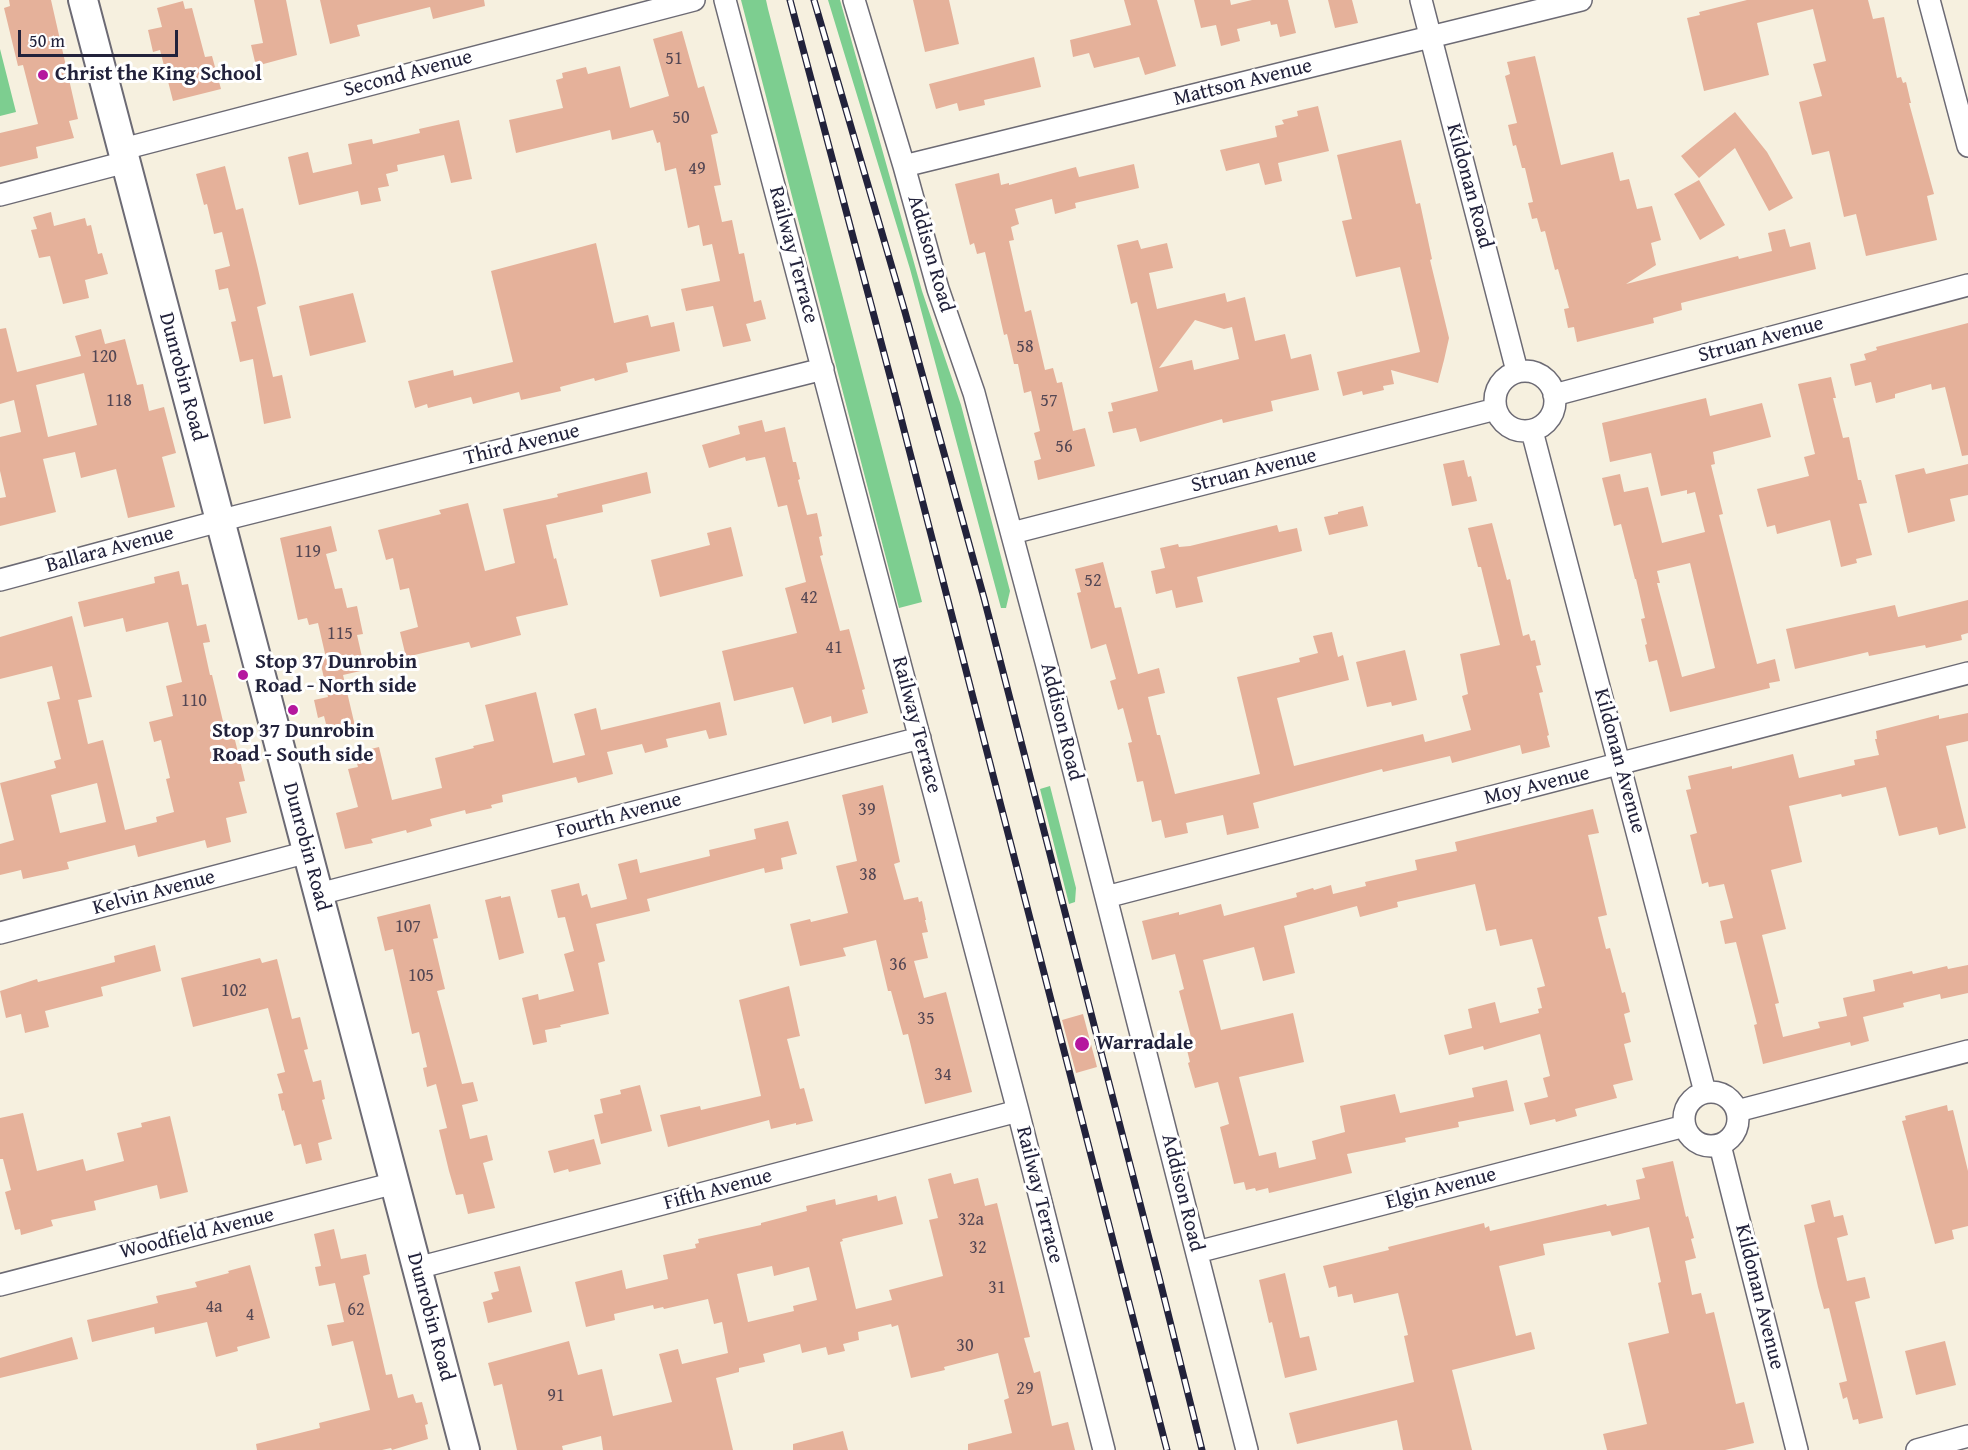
<!DOCTYPE html>
<html>
<head>
<meta charset="utf-8">
<style>
  body { margin:0 }
  #map { position:relative; width:1968px; height:1450px; overflow:hidden; background:#f6f0df; font-family:"Gentium Book Plus",serif }
  canvas { display:block }
  .scale { position:absolute; left:18px; top:30px; width:160px; height:27px; box-sizing:border-box; border:3px solid #22223b; border-top:0; padding-left:8px; font-size:18px; line-height:21px; white-space:nowrap; color:#22223b; -webkit-text-stroke:4px #fff; paint-order:stroke }
</style>
</head>
<body>
<div id="map">
<canvas width="1968" height="1450"></canvas>
<div class="scale">50 m</div>
</div>
<script>
const ctx = document.querySelector('canvas').getContext('2d');
ctx.lineJoin = 'round';
function fillPath(path, color) { ctx.fillStyle = color; ctx.fill(path, 'evenodd'); }
const toPath = rows => new Path2D(rows.map(r => 'M' + r).join(''));
function trace(path, color, width, dash) { ctx.strokeStyle = color; ctx.lineWidth = width; ctx.lineCap = dash ? 'butt' : 'round'; ctx.setLineDash(dash || []); ctx.stroke(path); }
function write(font, color, halo, rows, align = 'center') {
  ctx.font = font + ' "Gentium Book Plus",serif'; ctx.lineWidth = 6; ctx.setLineDash([]); ctx.textBaseline = 'middle'; ctx.strokeStyle = halo; ctx.fillStyle = color; for (const [text, x, y, turn = 0] of rows) {
    ctx.save(); ctx.translate(x, y); ctx.rotate((+turn || 0) * Math.PI / 180); ctx.textAlign = isNaN(turn) ? turn : align; if (halo) ctx.strokeText(text, 0, 0); ctx.fillText(text, 0, 0); ctx.restore();
  }
}
const green = toPath([
  [741,0,766,0,768,9,922,602,899,608],
  [828,0,840,0,922,291,961,405,1010,591,1006,608,1001,608,910,269],
  [0,49,16,112,0,116],
  [1050,786,1076,888,1075,902,1069,904,1040,789]
]);
const building = toPath([
  [9,0,51,0,78,119,69,121,74,138,36,147,38,158,0,167,0,133,38,124,23,65,18,66,4,8,10,6],
  [254,0,286,0,297,55,256,66,251,45,263,43],
  [320,0,484,0,485,6,433,19,430,7,357,25,360,36,330,44],
  [913,0,949,0,959,44,925,52],
  [1124,0,1157,0,1176,66,1145,75,1139,57,1094,68,1089,53,1073,57,1070,40,1131,25],
  [1194,0,1230,0,1231,5,1252,0,1288,0,1296,33,1280,37,1277,24,1271,25,1270,21,1237,29,1240,41,1221,46,1216,25,1201,28],
  [1328,0,1352,0,1358,23,1335,28],
  [1747,0,1868,0,1873,19,1884,17,1897,78,1901,77,1903,83,1906,82,1911,103,1909,103,1934,194,1927,196,1937,240,1866,256,1856,214,1844,217,1829,151,1812,155,1799,102,1822,96,1813,64,1826,61,1813,9,1757,23,1769,75,1704,91,1687,18,1700,15,1699,12],
  [183,1,185,9,192,8,205,57,212,56,221,89,173,101,160,50,153,52,148,30,162,27,157,8],
  [682,31,698,88,704,86,718,133,711,135,721,185,714,186,722,222,732,220,739,254,744,253,754,302,761,300,766,319,746,324,751,341,723,347,713,306,686,311,681,289,720,281,712,244,703,246,699,225,688,228,676,168,665,171,660,142,657,143,653,130,612,140,610,130,516,153,509,120,563,108,556,80,563,78,562,73,586,67,588,74,620,66,630,108,669,96,653,39],
  [1535,56,1561,165,1613,152,1620,181,1629,179,1637,209,1652,206,1661,240,1651,243,1656,265,1626,284,1738,256,1739,259,1772,251,1768,233,1785,229,1790,247,1810,242,1816,269,1681,303,1682,310,1653,318,1654,323,1577,342,1574,327,1568,328,1564,309,1569,308,1558,269,1555,270,1545,231,1541,232,1537,218,1532,219,1528,203,1533,202,1525,168,1522,168,1516,145,1513,146,1508,125,1517,123,1505,76,1510,74,1507,62],
  [1034,57,1041,87,984,100,985,105,959,111,957,103,936,109,929,84],
  [1318,106,1329,151,1278,163,1282,181,1265,185,1259,163,1226,171,1220,150,1277,137,1275,126,1284,124,1282,120,1298,116,1297,111],
  [1735,112,1767,152,1793,198,1769,211,1735,148,1699,178,1681,156],
  [459,120,472,179,451,183,444,155,397,165,398,171,386,174,389,186,378,188,381,201,361,205,358,191,299,205,288,157,308,152,313,173,352,164,348,144,372,139,373,144,420,133,419,129],
  [1401,140,1416,204,1420,203,1432,259,1430,260,1449,338,1444,360,1438,383,1391,370,1394,384,1383,386,1384,390,1363,395,1362,391,1343,396,1337,372,1420,352,1400,267,1356,277,1342,221,1352,219,1337,155],
  [1134,164,1139,188,1075,203,1076,208,1055,214,1052,199,1015,209,1019,224,1011,227,1014,240,1009,241,1025,312,1031,310,1045,370,1053,368,1057,383,1062,382,1073,431,1085,428,1095,466,1038,480,1034,461,1041,459,1034,433,1040,431,1031,391,1024,393,1018,364,1014,364,1007,334,1004,335,985,252,977,254,974,243,970,245,955,184,999,173,1001,185,1009,183,1009,185,1076,167,1079,177],
  [225,166,236,210,243,208,258,269,266,304,257,307,273,377,282,375,291,418,264,424,253,359,240,362,231,322,236,321,228,288,219,290,215,270,230,266,222,232,214,234,207,204,204,205,196,174],
  [1699,180,1725,225,1700,240,1674,194],
  [51,212,54,226,85,218,87,226,91,225,98,254,102,253,108,274,85,280,89,298,63,304,50,256,39,258,31,230,37,229,33,217],
  [1138,240,1141,249,1167,243,1173,268,1149,273,1157,309,1225,293,1227,302,1245,297,1255,341,1285,334,1291,359,1311,354,1319,390,1271,401,1273,411,1223,423,1222,419,1140,442,1136,428,1113,433,1108,412,1113,411,1111,403,1158,391,1137,302,1131,304,1117,245],
  [1195,320,1224,329,1232,327,1239,359,1194,370,1192,360,1159,368],
  [596,243,614,323,648,315,651,327,674,322,680,351,626,363,628,372,595,381,594,378,560,387,561,391,521,400,519,392,473,404,471,397,428,408,427,404,415,408,408,381,453,370,454,376,513,362,491,271],
  [353,293,366,342,310,356,299,306],
  [1968,323,1968,455,1962,456,1945,387,1932,390,1931,384,1895,394,1895,398,1876,403,1871,382,1855,386,1850,364,1866,360,1864,354,1877,350,1876,347],
  [6,328,17,372,81,356,75,336,101,329,105,344,125,339,137,385,143,384,149,411,164,407,176,453,162,457,175,507,128,518,116,469,81,478,75,452,43,459,56,512,0,526,0,498,6,497,0,471,0,437,21,432,14,400,0,404,0,329],
  [84,373,97,425,48,437,36,385],
  [1831,377,1836,398,1833,398,1843,438,1849,437,1858,480,1861,480,1867,503,1859,504,1872,555,1856,559,1857,563,1841,567,1830,520,1777,534,1775,525,1767,527,1757,489,1809,476,1804,457,1815,454,1798,384],
  [1706,398,1710,416,1762,403,1771,437,1713,452,1715,464,1711,465,1723,514,1719,515,1757,664,1775,659,1780,681,1769,683,1770,688,1670,712,1657,660,1649,662,1645,645,1647,644,1641,619,1645,618,1636,579,1635,579,1621,524,1614,526,1602,478,1620,474,1624,492,1648,487,1662,543,1705,532,1695,492,1687,494,1687,490,1661,496,1651,453,1610,462,1602,423],
  [1690,563,1715,668,1682,677,1657,583,1660,583,1657,571],
  [762,420,765,432,785,427,793,462,796,462,800,479,798,480,807,515,817,513,822,536,819,537,823,555,820,556,840,631,849,629,865,689,862,690,868,713,832,723,831,716,804,724,793,687,734,701,722,651,797,633,785,588,806,582,787,505,778,507,765,457,746,461,745,457,709,468,702,445,740,434,738,426],
  [1464,460,1468,477,1471,476,1477,501,1452,506,1443,464],
  [1968,464,1968,495,1950,499,1955,521,1908,533,1895,475,1924,468,1926,474],
  [647,472,651,493,602,505,603,512,546,525,554,559,556,558,568,605,516,617,521,635,471,648,469,642,406,657,400,632,418,627,409,588,400,590,393,558,386,560,378,530,441,514,439,510,468,503,485,571,515,563,503,509,558,497,557,494],
  [1363,506,1368,526,1329,535,1324,517,1338,514,1338,512],
  [1492,523,1507,580,1510,579,1523,636,1529,634,1531,641,1535,640,1541,665,1536,666,1543,692,1539,693,1549,735,1547,736,1550,747,1522,754,1520,745,1452,763,1450,756,1383,772,1382,769,1253,803,1259,828,1227,835,1223,815,1186,823,1188,833,1165,838,1161,820,1152,822,1143,781,1137,782,1128,743,1132,742,1123,708,1118,710,1110,681,1116,679,1106,644,1091,649,1077,593,1081,592,1075,569,1103,562,1115,608,1121,607,1138,674,1159,668,1165,693,1148,697,1157,735,1160,735,1175,794,1260,774,1237,677,1300,662,1299,658,1318,653,1313,636,1332,632,1338,657,1343,655,1349,680,1277,698,1294,766,1423,734,1425,742,1471,730,1462,696,1468,694,1460,654,1500,645,1481,567,1478,567,1468,528],
  [1277,525,1279,532,1297,528,1302,551,1197,577,1203,602,1176,608,1172,590,1156,594,1151,571,1165,568,1160,548,1178,544,1179,547,1190,546],
  [331,526,337,551,326,554,335,589,342,588,347,608,357,606,363,634,357,635,365,670,343,675,355,726,328,732,324,716,318,718,314,700,328,697,320,660,326,658,318,623,309,625,307,618,298,620,280,538],
  [731,527,743,576,660,597,651,560,710,545,707,533],
  [179,571,182,585,188,584,197,626,206,624,210,642,203,643,210,675,212,675,226,734,233,732,245,781,239,782,247,813,226,818,231,842,207,848,205,840,138,857,135,845,67,862,69,869,23,879,21,870,0,875,0,844,14,840,0,783,56,768,54,761,61,759,47,702,60,699,52,666,0,679,0,637,72,616,92,697,78,700,88,744,103,740,125,830,157,822,156,817,174,812,166,779,170,778,161,740,154,742,149,722,173,716,166,686,182,682,168,622,126,632,123,618,84,627,78,602,155,583,154,577],
  [97,783,106,822,60,833,51,795],
  [1968,600,1968,633,1961,635,1962,640,1926,648,1925,645,1869,656,1868,652,1795,669,1786,629,1895,605,1898,617],
  [1405,650,1417,700,1392,706,1391,702,1367,707,1356,662],
  [536,692,553,763,585,755,574,714,596,708,601,730,720,702,727,735,709,739,706,730,666,739,668,747,645,753,642,744,607,752,613,774,578,783,576,777,502,795,503,802,491,805,492,808,466,814,465,810,430,819,432,826,407,833,406,830,371,839,373,843,345,849,336,813,358,807,348,769,358,767,354,753,379,747,392,800,442,788,435,758,474,748,473,746,494,741,485,705],
  [1968,713,1968,741,1946,746,1966,828,1939,835,1937,827,1899,836,1886,787,1842,797,1841,794,1789,806,1802,862,1771,870,1786,929,1762,935,1779,1003,1775,1004,1783,1037,1820,1028,1818,1022,1847,1016,1843,998,1875,991,1873,980,1912,971,1913,974,1947,966,1948,969,1968,965,1968,993,1941,999,1940,994,1903,1003,1904,1007,1863,1017,1869,1041,1851,1046,1850,1042,1763,1064,1754,1025,1757,1024,1736,942,1725,944,1720,921,1733,918,1724,884,1709,887,1708,882,1702,884,1690,835,1697,833,1686,790,1691,789,1688,776,1732,766,1732,769,1793,754,1799,778,1855,765,1854,760,1879,755,1875,739,1877,739,1876,731,1939,715,1939,719],
  [883,785,900,862,894,864,904,900,918,897,919,902,922,901,926,920,925,920,928,932,922,933,928,958,914,961,924,998,946,992,972,1092,925,1104,908,1034,903,1035,891,991,888,991,876,940,843,948,846,956,800,966,790,924,810,919,811,922,848,913,836,866,857,861,842,795],
  [1593,809,1599,833,1588,835,1607,915,1598,917,1606,949,1610,948,1622,993,1625,992,1630,1012,1624,1014,1631,1042,1624,1044,1633,1080,1613,1085,1617,1098,1575,1109,1577,1116,1556,1122,1555,1119,1530,1125,1524,1103,1548,1097,1543,1078,1550,1076,1540,1034,1484,1050,1483,1046,1449,1055,1444,1035,1472,1028,1468,1009,1495,1002,1500,1023,1539,1013,1538,1009,1542,1008,1537,988,1545,986,1532,939,1500,946,1496,929,1486,931,1475,884,1397,902,1398,907,1360,917,1357,906,1284,926,1295,973,1263,981,1254,947,1203,960,1221,1030,1293,1013,1304,1062,1239,1077,1259,1156,1276,1152,1279,1168,1316,1159,1312,1141,1345,1132,1340,1106,1395,1094,1400,1113,1474,1097,1472,1088,1507,1080,1514,1111,1458,1122,1459,1127,1405,1138,1406,1142,1347,1154,1352,1173,1269,1193,1268,1188,1256,1191,1255,1188,1246,1190,1244,1182,1234,1184,1220,1127,1229,1124,1218,1082,1195,1088,1188,1063,1190,1062,1186,1046,1188,1046,1186,1038,1191,1037,1179,991,1184,989,1175,954,1152,960,1142,921,1179,912,1179,915,1221,904,1224,916,1297,897,1296,893,1313,888,1314,890,1331,885,1333,894,1366,886,1365,882,1417,870,1415,860,1457,851,1455,842],
  [788,821,797,854,781,858,783,869,765,873,764,868,647,899,650,911,596,924,605,961,598,963,609,1014,560,1025,561,1027,545,1030,547,1042,533,1045,522,998,538,994,539,1000,574,991,564,954,574,951,565,917,558,918,551,890,579,883,582,896,587,894,591,908,627,899,618,864,637,859,640,873,710,856,709,850,756,839,754,829],
  [501,896,501,898,510,896,524,953,499,960,485,900],
  [430,904,438,938,433,939,445,989,437,991,462,1084,473,1082,478,1101,462,1105,470,1139,487,1135,493,1160,483,1163,495,1208,468,1214,463,1194,456,1195,449,1171,439,1130,447,1128,436,1084,427,1087,423,1068,427,1067,419,1032,412,1034,393,949,385,951,377,917],
  [155,945,161,971,101,987,103,996,45,1011,49,1027,25,1033,21,1014,6,1018,0,991,37,979,38,982,115,962,114,956],
  [260,958,262,963,277,959,292,1019,300,1017,308,1049,304,1050,313,1082,321,1080,325,1099,322,1100,332,1139,318,1143,322,1160,306,1164,301,1144,294,1146,284,1110,282,1111,278,1094,283,1093,277,1074,285,1072,268,1008,193,1027,181,978],
  [789,986,800,1036,787,1039,800,1089,804,1088,813,1121,796,1125,796,1123,771,1129,769,1120,668,1147,660,1115,700,1106,701,1110,761,1096,739,1000],
  [1083,1014,1097,1067,1076,1073,1062,1020],
  [640,1085,652,1131,601,1144,594,1115,603,1113,600,1099,621,1094,620,1090],
  [1947,1105,1948,1111,1953,1110,1968,1171,1968,1226,1952,1230,1954,1239,1935,1244,1902,1121,1906,1120,1905,1116],
  [23,1113,37,1171,83,1159,86,1171,124,1161,117,1133,142,1127,141,1123,170,1116,188,1192,160,1199,157,1185,94,1201,96,1210,51,1220,53,1226,21,1235,20,1229,15,1230,5,1192,11,1190,3,1159,0,1159,0,1118],
  [594,1139,601,1164,569,1172,568,1169,554,1173,548,1151],
  [1673,1161,1686,1217,1688,1216,1694,1238,1691,1239,1696,1258,1685,1261,1692,1295,1701,1293,1706,1314,1714,1312,1736,1404,1744,1402,1754,1443,1725,1450,1607,1450,1603,1434,1647,1424,1628,1343,1669,1333,1658,1283,1661,1282,1649,1227,1612,1236,1610,1231,1543,1244,1545,1255,1499,1266,1516,1336,1531,1332,1535,1349,1452,1370,1472,1450,1403,1450,1397,1420,1297,1444,1289,1413,1414,1382,1404,1336,1408,1335,1398,1293,1354,1303,1352,1294,1338,1297,1336,1286,1329,1288,1323,1266,1389,1250,1388,1247,1484,1223,1485,1228,1489,1226,1490,1231,1606,1204,1607,1206,1640,1199,1636,1180,1645,1178,1642,1168],
  [951,1173,954,1184,978,1178,985,1206,997,1203,1030,1337,1024,1338,1034,1373,1040,1371,1052,1426,1068,1422,1075,1450,968,1450,968,1444,1012,1433,1004,1400,1009,1398,998,1353,944,1367,945,1370,911,1378,898,1325,892,1327,891,1324,858,1332,859,1340,843,1344,845,1351,828,1355,826,1347,802,1353,800,1344,763,1354,765,1362,739,1368,739,1372,716,1378,733,1450,603,1450,601,1436,562,1446,563,1450,517,1450,502,1384,494,1386,488,1363,569,1341,578,1375,602,1369,613,1416,672,1402,659,1354,678,1349,682,1364,728,1353,722,1322,714,1324,708,1299,664,1309,663,1307,654,1309,653,1305,614,1314,615,1320,586,1327,575,1282,622,1270,626,1289,668,1279,663,1255,696,1248,695,1244,699,1243,698,1239,761,1225,761,1223,807,1211,806,1206,835,1199,836,1205,877,1195,878,1201,896,1196,903,1224,842,1239,843,1241,840,1242,856,1309,892,1300,889,1290,943,1276,929,1220,938,1218,928,1179],
  [772,1266,774,1276,809,1267,817,1300,793,1306,794,1311,748,1322,737,1274],
  [1830,1200,1834,1217,1843,1215,1848,1235,1837,1238,1847,1281,1865,1277,1870,1298,1855,1302,1883,1418,1859,1424,1858,1419,1853,1420,1847,1397,1843,1399,1839,1383,1847,1381,1829,1308,1824,1309,1818,1287,1804,1225,1815,1222,1811,1205],
  [334,1229,341,1259,366,1254,370,1274,363,1276,386,1375,392,1374,398,1398,413,1394,416,1403,422,1402,428,1424,425,1425,428,1439,392,1450,391,1448,382,1450,257,1450,256,1444,320,1428,319,1423,370,1410,353,1341,332,1346,327,1325,344,1322,335,1283,319,1286,315,1267,321,1266,314,1234],
  [250,1265,270,1338,237,1347,238,1351,216,1357,207,1322,155,1334,154,1327,92,1342,87,1320,158,1303,156,1296,197,1287,195,1282,229,1273,228,1271],
  [520,1266,532,1312,488,1323,483,1302,493,1299,491,1293,499,1291,494,1272],
  [1285,1273,1300,1338,1309,1336,1317,1370,1285,1378,1272,1322,1269,1323,1259,1280],
  [72,1337,78,1359,0,1378,0,1358],
  [1945,1341,1956,1385,1916,1395,1905,1351],
  [843,1431,848,1450,793,1450,793,1444]
]);
const street = toPath([
  [725,0,1018,1111,1104,1450],
  [854,0,904,166,938,289,974,393,1046,662,1247,1450],
  [1421,0,1517,371],
  [1929,0,1968,146],
  [123,149,694,0],
  [904,166,1581,0],
  [0,195,126,162],
  '1495 401a30 30 0 1 1 60 0a30 30 0 1 1-60 0Z',
  [1554,395,1968,285],
  [1532,431,1705,1092],
  [1012,533,1496,409],
  [0,580,238,516,823,369],
  [319,894,920,738],
  [1106,897,1968,673],
  [0,933,308,852],
  '1684 1119a27 27 0 1 1 54 0a27 27 0 1 1-54 0Z',
  [1737,1111,1968,1051],
  [1720,1145,1797,1450],
  [1197,1252,1685,1126],
  [417,1268,1018,1111],
  [0,1285,395,1183],
  [1917,1450,1968,1436]
]);
const secondary = toPath([
  [83,0,465,1450]
]);
const rail = toPath([
  [790,0,894,391,1167,1450],
  [814,0,905,312,984,598,1159,1277,1202,1450]
]);
const markers = [
  [43,75,6,"#b5179e"],
  [243,675,6,"#b5179e"],
  [293,710,6,"#b5179e"],
  [1082,1044,8,"#b5179e"]
];
const numberNames = [
  ["51",674,59],
  ["50",681,118],
  ["49",697,169],
  ["58",1025,347],
  ["120",104,357],
  ["118",119,401],
  ["57",1049,401],
  ["56",1064,447],
  ["119",308,552],
  ["52",1093,581],
  ["42",809,598],
  ["115",340,634],
  ["41",834,648],
  ["110",194,701],
  ["39",867,810],
  ["38",868,875],
  ["107",408,927],
  ["36",898,965],
  ["105",421,976],
  ["102",234,991],
  ["35",926,1019],
  ["34",943,1075],
  ["32a",971,1220],
  ["32",978,1248],
  ["31",997,1288],
  ["4a",214,1307],
  ["62",356,1310],
  ["4",250,1315],
  ["30",965,1346],
  ["29",1025,1389],
  ["91",556,1396]
];
const streetNames = [
  ["Second Avenue",408,74,-15],
  ["Mattson Avenue",1243,83,-14],
  ["Kildonan Road",1469,186,75],
  ["Addison Road",930,254,74],
  ["Railway Terrace",793,255,75],
  ["Struan Avenue",1761,340,-15],
  ["Dunrobin Road",182,377,75],
  ["Third Avenue",522,445,-14],
  ["Struan Avenue",1254,471,-14],
  ["Ballara Avenue",110,550,-15],
  ["Addison Road",1061,722,76],
  ["Railway Terrace",916,725,75],
  ["Kildonan Avenue",1619,761,75],
  ["Moy Avenue",1537,786,-14],
  ["Fourth Avenue",619,816,-15],
  ["Dunrobin Road",306,847,75],
  ["Kelvin Avenue",154,893,-15],
  ["Elgin Avenue",1441,1189,-15],
  ["Fifth Avenue",718,1190,-15],
  ["Addison Road",1182,1193,76],
  ["Railway Terrace",1039,1195,76],
  ["Woodfield Avenue",197,1234,-14],
  ["Kildonan Avenue",1759,1297,76],
  ["Dunrobin Road",430,1317,75]
];
const poiNames = [
  ["Christ the King School",55,75],
  ["Stop 37 Dunrobin",255,663],
  ["Road - North side",255,687],
  ["Stop 37 Dunrobin",293,732,"center"],
  ["Road - South side",293,756,"center"],
  ["Warradale",1096,1044]
];
fillPath(green, '#7dce90');
fillPath(building, '#e5b19a');
trace(street, '#6c6a74', 24);
trace(secondary, '#6c6a74', 32);
trace(street, '#fff', 21);
trace(secondary, '#fff', 28);
trace(rail, '#22223b', 7);
trace(rail, '#fff', 4.5, [14]);
for (const [x, y, r, color] of markers) { const dot = new Path2D(); dot.arc(x, y, r, 0, 2 * Math.PI); ctx.fillStyle = color; ctx.fill(dot); trace(dot, '#fff', 2); }
write('18px', '#534653', null, numberNames);
write('21px', '#22223b', '#fff', streetNames);
write('bold 21px', '#22223b', '#fff', poiNames, 'left');
</script>
</body>
</html>
